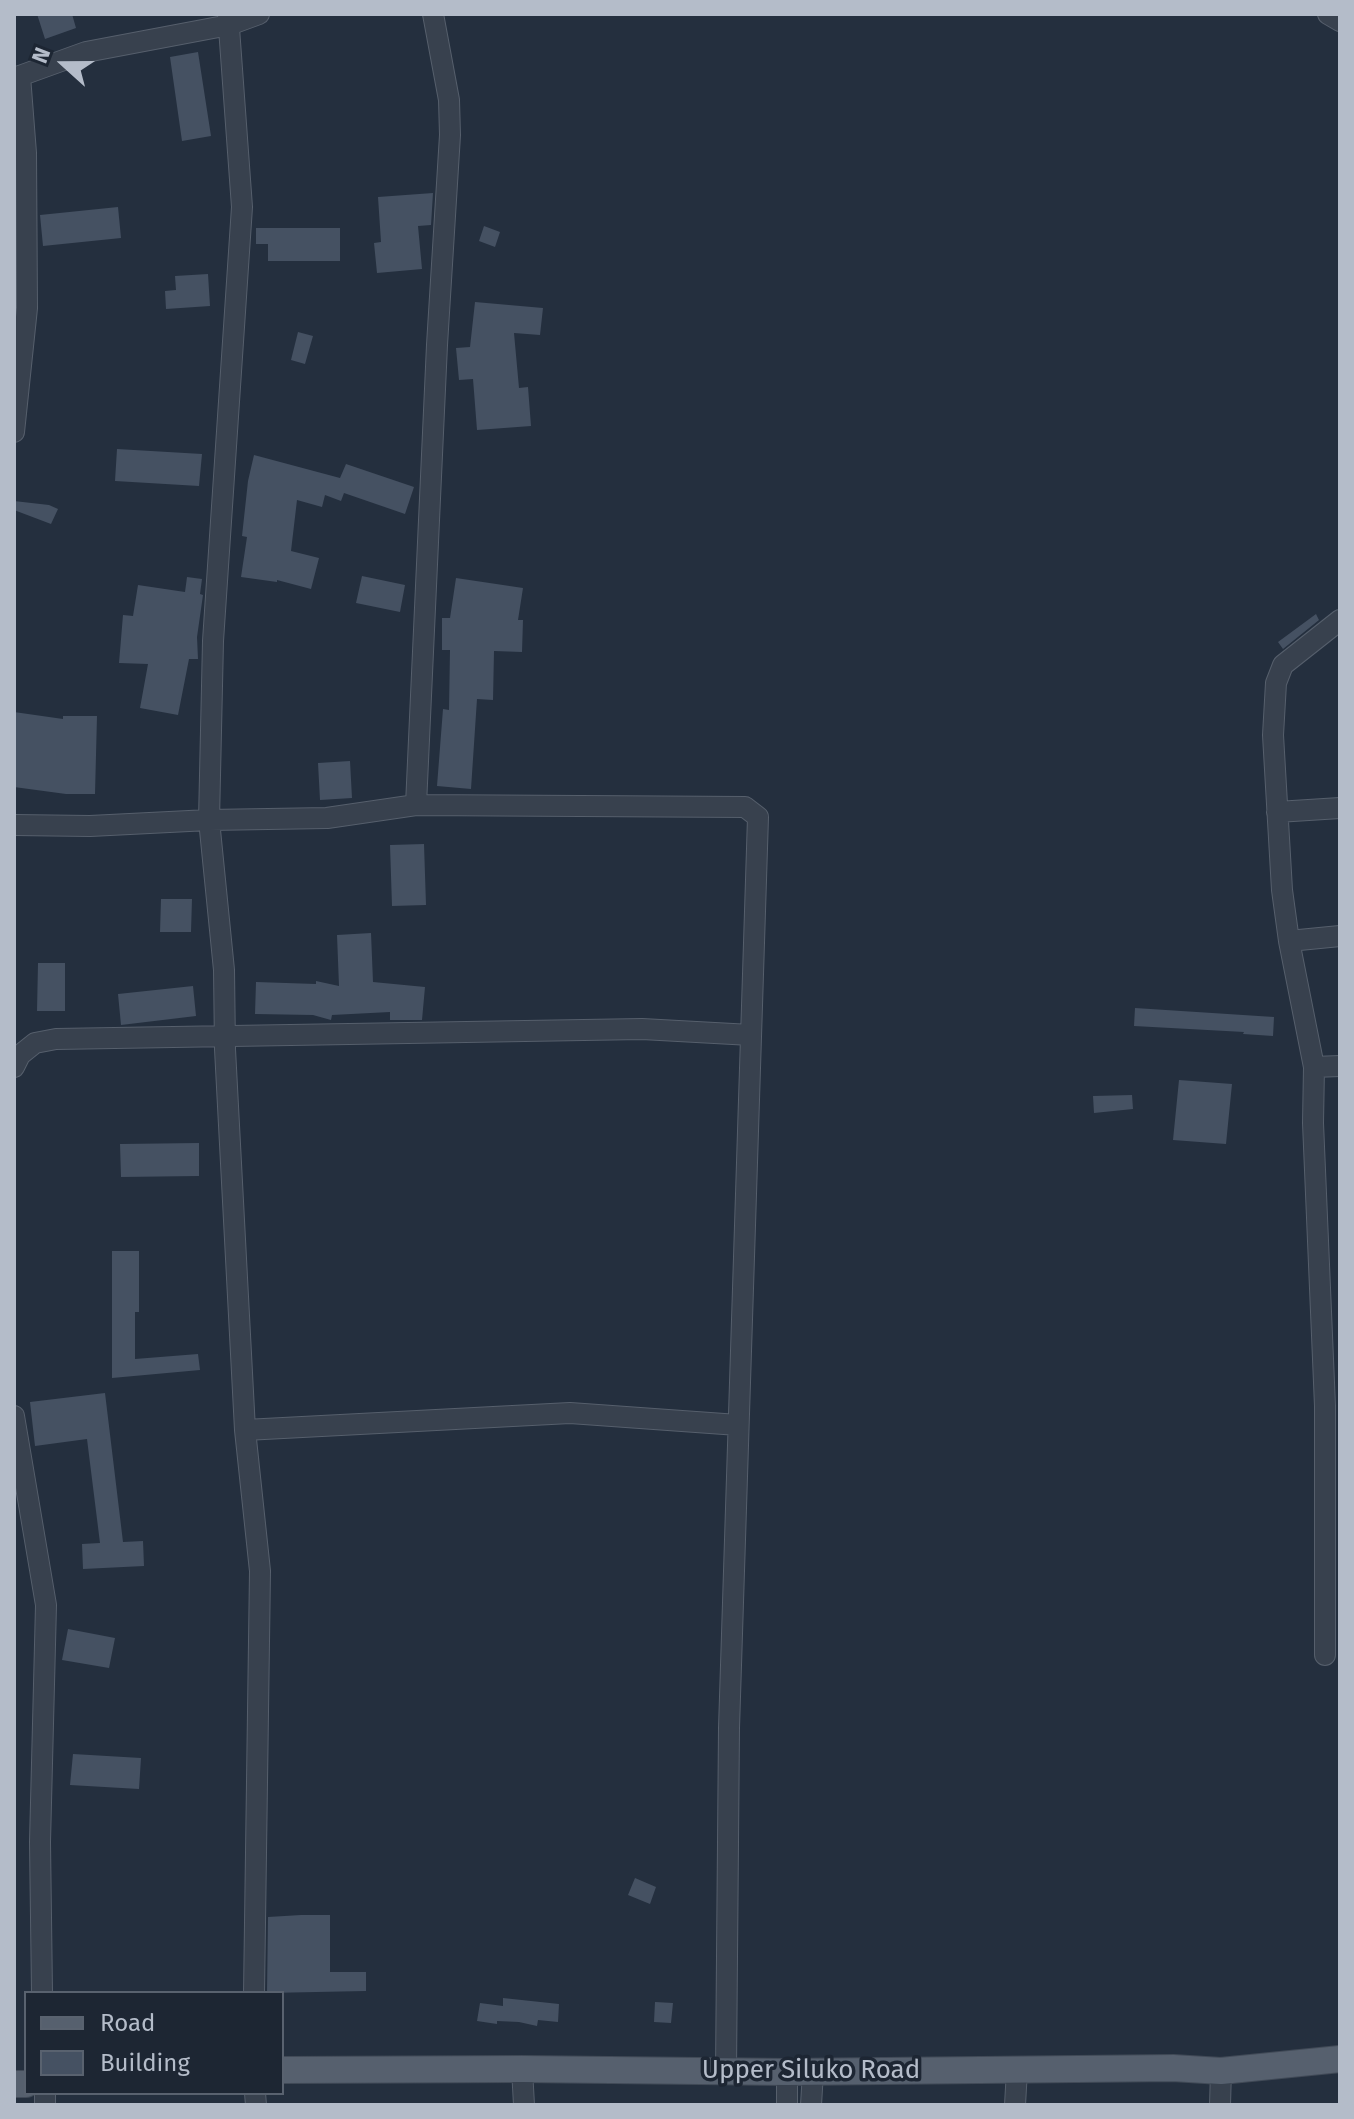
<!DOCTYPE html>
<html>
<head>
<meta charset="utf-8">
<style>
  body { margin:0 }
  #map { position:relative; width:1354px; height:2119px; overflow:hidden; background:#242f3e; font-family:"Fira Sans",sans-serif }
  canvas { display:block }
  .frame { position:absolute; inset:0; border:16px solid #b4bcc9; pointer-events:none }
  .legend { position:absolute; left:24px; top:1991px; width:260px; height:104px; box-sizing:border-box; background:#1d2633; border:2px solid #59626f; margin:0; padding:10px 14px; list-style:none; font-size:24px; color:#b4bcc9 }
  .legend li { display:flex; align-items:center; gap:16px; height:40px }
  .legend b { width:40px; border:2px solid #59626f }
  .north { position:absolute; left:24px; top:24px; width:80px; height:80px; -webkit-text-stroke:6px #1d2633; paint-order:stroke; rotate:291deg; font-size:22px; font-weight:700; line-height:32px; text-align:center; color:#b4bcc9 }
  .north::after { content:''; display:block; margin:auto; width:28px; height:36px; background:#b4bcc9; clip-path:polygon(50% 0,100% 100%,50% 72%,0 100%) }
</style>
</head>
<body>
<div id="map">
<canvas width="1354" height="2119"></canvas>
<div class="frame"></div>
<ul class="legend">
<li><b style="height:10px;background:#56606e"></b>Road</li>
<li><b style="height:22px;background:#455162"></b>Building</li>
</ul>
<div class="north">N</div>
</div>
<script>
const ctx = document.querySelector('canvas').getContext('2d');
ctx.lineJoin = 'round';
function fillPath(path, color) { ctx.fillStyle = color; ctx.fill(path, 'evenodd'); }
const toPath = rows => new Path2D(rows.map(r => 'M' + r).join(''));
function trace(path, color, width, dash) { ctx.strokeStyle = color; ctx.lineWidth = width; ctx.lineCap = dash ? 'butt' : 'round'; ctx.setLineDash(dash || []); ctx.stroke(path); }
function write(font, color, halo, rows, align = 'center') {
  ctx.font = font + ' "Fira Sans",sans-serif'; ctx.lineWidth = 7; ctx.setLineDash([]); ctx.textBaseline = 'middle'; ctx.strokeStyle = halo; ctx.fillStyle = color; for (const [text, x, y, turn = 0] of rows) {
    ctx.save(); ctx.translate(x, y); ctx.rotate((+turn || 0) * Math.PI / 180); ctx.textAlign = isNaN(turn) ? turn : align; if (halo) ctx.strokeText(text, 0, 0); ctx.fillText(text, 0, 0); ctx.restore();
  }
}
const building = toPath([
  [37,14,72,14,76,28,45,39],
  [198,52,211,136,182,141,170,57],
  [433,193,431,225,418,226,422,269,377,273,374,243,381,242,378,197],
  [118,207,121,238,43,246,40,215],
  [484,226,500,232,495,247,479,241],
  [256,228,340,228,340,261,268,261,268,244,256,244],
  [208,274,210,306,166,309,165,291,176,290,175,276],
  [475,302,543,308,540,335,514,333,519,388,528,387,531,426,477,430,473,379,459,380,456,348,470,347],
  [298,332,313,336,305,364,291,360],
  [117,449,202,454,199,486,115,481],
  [254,455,340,478,346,464,414,487,405,514,344,493,341,501,325,495,322,507,297,500,291,551,319,558,311,589,277,580,277,582,241,577,247,537,242,536,248,481],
  [14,501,49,505,58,509,51,524,14,510],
  [362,576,405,585,400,612,356,603],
  [187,577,202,579,200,594,203,595,197,637,198,659,189,659,178,715,140,708,148,664,119,663,123,615,133,616,138,585,185,592],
  [456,578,523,588,518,620,523,620,522,652,494,651,493,700,477,699,471,789,437,786,443,709,449,710,450,650,442,650,442,618,450,618],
  [1316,614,1319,620,1283,649,1278,642],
  [14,712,63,719,63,716,97,716,95,794,66,794,14,787],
  [350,761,352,798,320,800,318,763],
  [424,844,426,905,392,906,390,845],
  [161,899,192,899,191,932,160,932],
  [371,933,373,982,425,987,422,1020,390,1020,390,1012,332,1015,331,1020,313,1015,255,1014,256,982,316,984,316,981,339,986,337,935],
  [38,963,65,963,65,1011,37,1011],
  [193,986,196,1016,121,1025,118,994],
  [1135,1008,1274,1017,1273,1036,1243,1034,1244,1032,1134,1026],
  [1179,1080,1232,1084,1226,1144,1173,1140],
  [1132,1095,1133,1109,1094,1113,1093,1096],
  [199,1143,199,1176,121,1177,120,1144],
  [112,1251,139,1251,139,1312,135,1312,135,1359,198,1354,200,1370,112,1378],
  [105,1393,123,1542,143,1541,144,1566,83,1569,82,1544,100,1543,87,1439,35,1446,30,1402],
  [68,1629,115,1638,109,1668,62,1660],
  [73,1754,141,1758,139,1789,70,1785],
  [635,1878,656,1887,650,1904,628,1895],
  [301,1915,330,1915,330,1972,366,1972,366,1991,267,1993,268,1917],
  [503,1998,559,2004,558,2022,538,2020,537,2026,519,2022,497,2021,497,2024,477,2021,480,2003,503,2006],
  [655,2002,673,2003,671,2023,654,2022]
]);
const minor = toPath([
  [228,14,242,207,213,641,209,820,224,970,225,1049,245,1430,260,1571,254,1993],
  [1328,14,1340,21],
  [14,78,86,52,229,25,259,14],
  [14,432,27,308,26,153,20,76],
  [416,805,437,345,450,135,449,100,433,14],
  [1277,812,1340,808],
  [14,825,90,826,209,820,327,818,416,805,745,807,758,817,729,1728,726,2071],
  [1289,941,1340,936],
  [14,1067,20,1055,35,1043,56,1039,642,1029,751,1035],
  [1314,1067,1340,1066],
  [14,1416,46,1605,40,1842,42,1993],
  [245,1430,570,1413,738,1425],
  [1325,1655,1325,1406,1313,1123,1314,1067,1289,941,1282,890,1273,735,1276,683,1283,665,1340,620],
  [522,2069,524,2105],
  [45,2093,45,2105],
  [255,2093,256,2105],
  [787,2105,787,2072],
  [811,2105,813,2072],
  [1015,2105,1017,2070],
  [1220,2105,1221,2071]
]);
const major = toPath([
  [282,2070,522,2069,787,2072,1173,2068,1221,2071,1340,2059],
  [14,2084,26,2084]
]);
const streetNames = [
  ["Upper Siluko Road",811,2071]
];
fillPath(building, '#455162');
trace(minor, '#565f6c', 22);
trace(major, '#414a57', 28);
trace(minor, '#38414e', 20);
trace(major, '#56606e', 26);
write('26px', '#b4bcc9', '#1d2633', streetNames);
</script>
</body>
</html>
